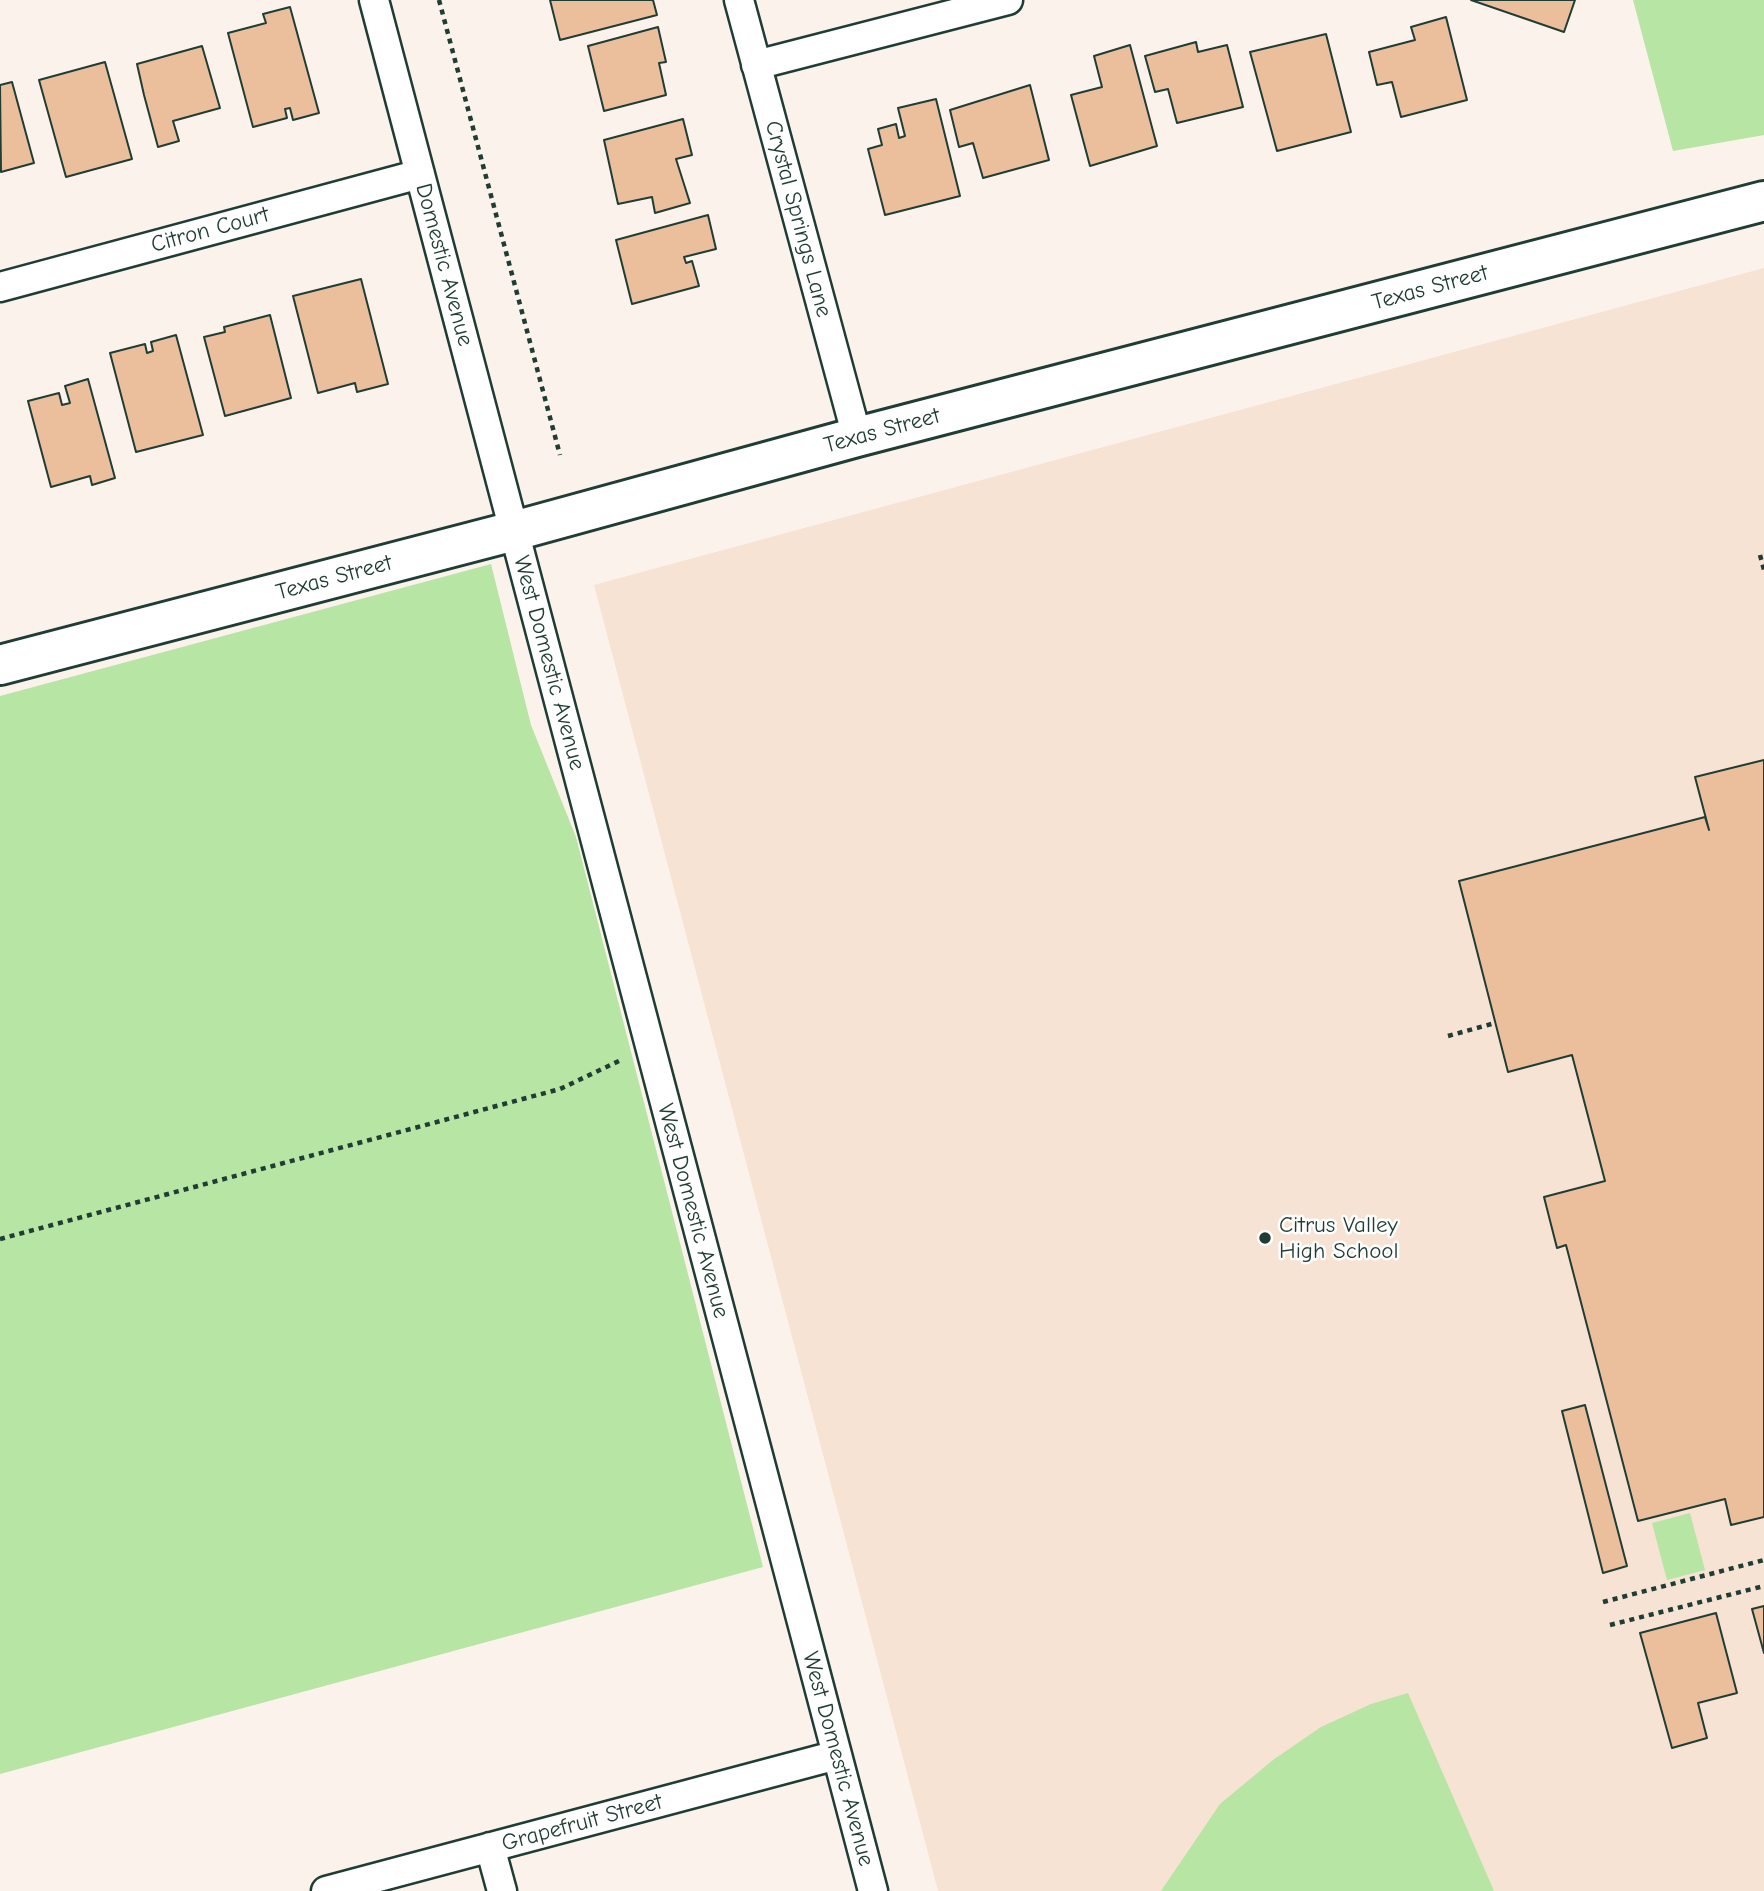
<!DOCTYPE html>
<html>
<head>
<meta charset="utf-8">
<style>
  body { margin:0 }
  canvas { display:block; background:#fbf2eb }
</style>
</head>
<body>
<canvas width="1764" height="1891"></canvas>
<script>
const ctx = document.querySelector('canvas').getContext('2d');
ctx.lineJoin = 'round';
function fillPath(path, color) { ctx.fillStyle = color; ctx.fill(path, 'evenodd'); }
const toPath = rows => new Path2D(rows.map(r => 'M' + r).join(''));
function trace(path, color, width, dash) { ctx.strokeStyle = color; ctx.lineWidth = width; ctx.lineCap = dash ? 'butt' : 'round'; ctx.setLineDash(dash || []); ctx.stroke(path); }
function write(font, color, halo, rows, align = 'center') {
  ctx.font = font + ' "Comic Neue",sans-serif'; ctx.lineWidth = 5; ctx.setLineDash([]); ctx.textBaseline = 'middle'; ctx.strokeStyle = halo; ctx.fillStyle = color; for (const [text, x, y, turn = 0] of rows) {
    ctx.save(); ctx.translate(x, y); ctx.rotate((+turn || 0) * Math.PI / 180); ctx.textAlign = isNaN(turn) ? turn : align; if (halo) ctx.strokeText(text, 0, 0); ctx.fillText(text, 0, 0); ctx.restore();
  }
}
const built = toPath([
  [1764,268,1764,1891,938,1891,594,585]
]);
const green = toPath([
  [1633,0,1764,0,1764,135,1673,151],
  [491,564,531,725,576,837,763,1567,0,1774,0,696],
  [1690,1513,1705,1570,1667,1580,1652,1523],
  [1408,1693,1494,1891,1161,1891,1220,1804,1273,1760,1321,1727,1371,1704]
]);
const building = toPath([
  [550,0,653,0,657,15,560,40,550,0],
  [1471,0,1575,0,1564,32,1471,0],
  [290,7,319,113,293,120,290,108,285,109,287,118,253,127,228,33,266,23,263,14,290,7],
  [1446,17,1467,100,1401,117,1392,82,1377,85,1369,52,1415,40,1411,27,1446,17],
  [658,27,666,62,659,63,666,95,604,111,588,46,658,27],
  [1326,34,1351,132,1277,151,1250,52,1326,34],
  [1196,42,1198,52,1227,45,1243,107,1177,123,1168,89,1155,92,1145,56,1196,42],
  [1130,45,1157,146,1090,166,1071,95,1102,87,1094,56,1130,45],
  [202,46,220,108,173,121,179,141,158,147,144,95,137,64,202,46],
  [105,62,132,159,66,177,39,80,105,62],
  [12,82,34,163,1,172,0,85,12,82],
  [1030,85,1049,160,983,178,973,143,959,147,950,110,1030,85],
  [936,99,960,196,885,215,868,149,882,145,878,129,896,124,899,138,905,136,898,108,936,99],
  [683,119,692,155,676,159,690,203,655,213,652,197,618,204,604,140,683,119],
  [708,215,716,249,684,257,686,263,692,261,699,286,632,304,616,240,708,215],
  [361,279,388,384,357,392,355,383,318,393,293,296,361,279],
  [270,315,291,398,225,416,204,337,225,332,224,327,270,315],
  [176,335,203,435,136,452,110,353,145,344,147,353,153,351,151,342,176,335],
  [88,379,115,478,92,485,90,476,51,487,28,401,59,393,62,405,70,403,65,386,88,379],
  [1764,760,1764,1517,1731,1525,1725,1499,1638,1521,1566,1245,1557,1248,1544,1197,1605,1181,1572,1055,1508,1072,1459,881,1705,817,1709,830,1695,777,1764,760],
  [1585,1405,1627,1566,1603,1573,1562,1411,1585,1405],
  [1764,1606,1764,1653,1752,1609,1764,1606],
  [1716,1613,1737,1693,1698,1703,1707,1738,1672,1748,1640,1633,1716,1613]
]);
const path = toPath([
  [439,0,560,455],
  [1760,555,1764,570],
  [1448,1036,1495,1023],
  [0,1239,560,1089,621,1060],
  [1603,1602,1764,1560],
  [1610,1625,1764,1586]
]);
const street = toPath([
  [374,0,873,1891],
  [739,0,857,437],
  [756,65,1008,0],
  [0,287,420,174],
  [490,1847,502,1891],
  [326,1891,837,1755]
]);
const secondary = toPath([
  [0,665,514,531,857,437,1764,201]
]);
const markers = [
  [1265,1238,7,"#1f3d34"]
];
const streetNames = [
  ["Crystal Springs Lane",798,219,75],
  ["Citron Court",210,230,-15],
  ["Domestic Avenue",444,265,75],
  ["Texas Street",1430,288,-15],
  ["Texas Street",882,431,-15],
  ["Texas Street",334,578,-15],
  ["West Domestic Avenue",549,663,75],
  ["West Domestic Avenue",693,1211,75],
  ["West Domestic Avenue",838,1759,75],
  ["Grapefruit Street",582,1823,-15]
];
const poiNames = [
  ["Citrus Valley",1279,1225],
  ["High School",1279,1251]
];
fillPath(built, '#f6e3d3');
fillPath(green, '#b6e5a4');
fillPath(building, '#ecbf9c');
trace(building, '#1f3d34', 2);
trace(street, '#1f3d34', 33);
trace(secondary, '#1f3d34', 44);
trace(path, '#1f3d34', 4.5, [5, 5]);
trace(street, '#fff', 28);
trace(secondary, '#fff', 38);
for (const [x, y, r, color] of markers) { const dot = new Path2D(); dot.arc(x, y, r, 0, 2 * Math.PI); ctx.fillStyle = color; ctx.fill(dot); trace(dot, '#fff', 2.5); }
write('23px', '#1f3d34', '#fff', streetNames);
write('23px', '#1f3d34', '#fff', poiNames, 'left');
</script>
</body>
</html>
